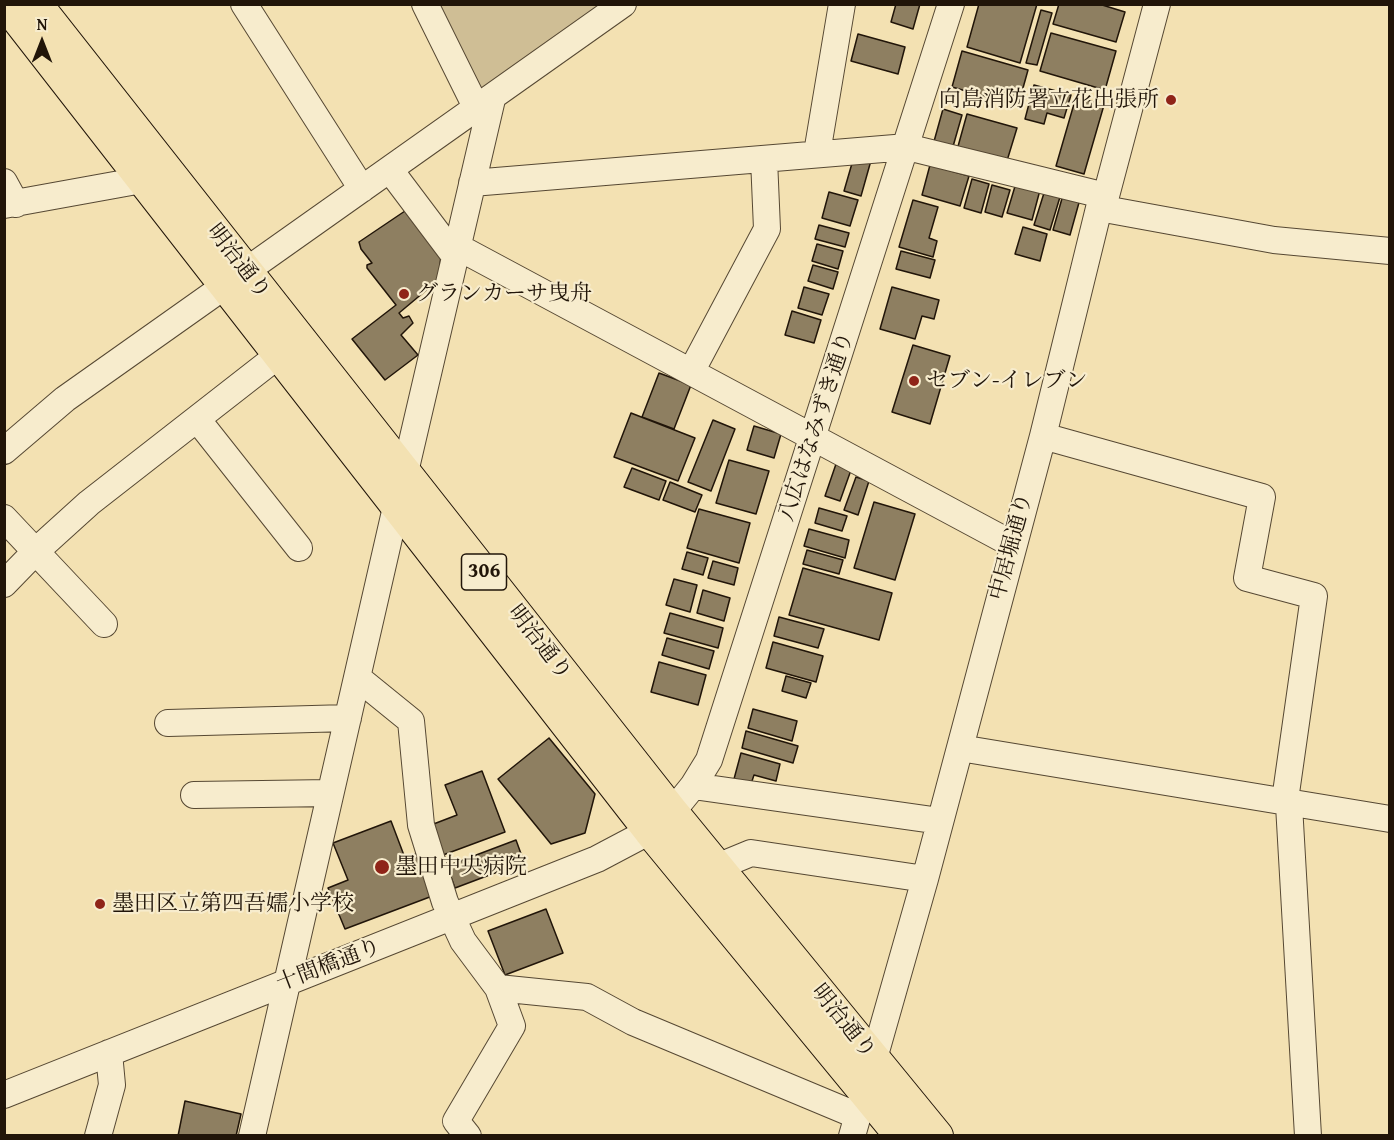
<!DOCTYPE html>
<html>
<head>
<meta charset="utf-8">
<style>
  body { margin:0 }
  #map { position:relative; width:1394px; height:1140px; overflow:hidden; background:#f3e1b2; font-family:"Gentium Book Plus",serif }
  canvas { display:block }
  .frame { position:absolute; inset:0; border:6px solid #211509; pointer-events:none }
  .north { position:absolute; left:12px; top:12px; width:60px; height:60px; -webkit-text-stroke:4px #f7eccd; paint-order:stroke; rotate:0deg; font-size:16px; font-weight:700; line-height:24px; text-align:center; color:#211509 }
  .north::after { content:''; display:block; margin:auto; width:21px; height:27px; background:#211509; clip-path:polygon(50% 0,100% 100%,50% 72%,0 100%) }
</style>
</head>
<body>
<div id="map">
<canvas width="1394" height="1140"></canvas>
<div class="frame"></div>
<div class="north">N</div>
</div>
<script>
const ctx = document.querySelector('canvas').getContext('2d');
ctx.lineJoin = 'round';
function fillPath(path, color) { ctx.fillStyle = color; ctx.fill(path, 'evenodd'); }
const toPath = rows => new Path2D(rows.map(r => 'M' + r).join(''));
function trace(path, color, width, dash) { ctx.strokeStyle = color; ctx.lineWidth = width; ctx.lineCap = dash ? 'butt' : 'round'; ctx.setLineDash(dash || []); ctx.stroke(path); }
function write(font, color, halo, rows, align = 'center') {
  ctx.font = font + ' "Gentium Book Plus","Noto Serif JP",serif'; ctx.lineWidth = 4.5; ctx.setLineDash([]); ctx.textBaseline = 'middle'; ctx.strokeStyle = halo; ctx.fillStyle = color; for (const [text, x, y, turn = 0] of rows) {
    ctx.save(); ctx.translate(x, y); ctx.rotate((+turn || 0) * Math.PI / 180); ctx.textAlign = isNaN(turn) ? turn : align; if (halo) ctx.strokeText(text, 0, 0); ctx.fillText(text, 0, 0); ctx.restore();
  }
}
const green = toPath([
  [435,5,604,5,480,91]
]);
const building = toPath([
  [896,4,920,4,913,29,891,22,896,4],
  [979,4,1037,4,1020,63,967,47,979,4],
  [1059,4,1099,4,1125,12,1116,42,1053,24,1059,4],
  [1041,10,1052,13,1037,65,1026,63,1041,10],
  [1051,33,1116,51,1105,90,1040,71,1051,33],
  [858,34,905,47,898,74,851,61,858,34],
  [962,51,1028,70,1018,106,952,87,962,51],
  [1034,85,1071,95,1064,118,1047,113,1044,124,1025,119,1034,85],
  [1076,97,1104,105,1084,174,1056,166,1076,97],
  [943,109,962,115,952,150,933,145,943,109],
  [967,114,1017,128,1006,164,957,150,967,114],
  [855,153,872,157,861,196,844,191,855,153],
  [930,165,969,176,960,206,922,195,930,165],
  [972,179,989,184,981,213,964,208,972,179],
  [1016,183,1040,190,1032,220,1007,213,1016,183],
  [992,185,1010,190,1002,217,985,212,992,185],
  [829,192,858,200,850,226,822,218,829,192],
  [1044,193,1060,197,1050,230,1034,225,1044,193],
  [1063,195,1080,199,1070,235,1053,230,1063,195],
  [913,200,938,207,929,238,937,241,933,257,899,247,913,200],
  [405,211,441,256,439,274,436,282,399,313,403,318,409,316,413,323,401,335,418,355,385,380,352,339,396,305,367,268,367,265,372,263,361,249,359,242,405,211],
  [819,225,849,233,845,247,815,239,819,225],
  [1023,227,1047,234,1040,261,1015,254,1023,227],
  [817,244,843,251,838,269,812,261,817,244],
  [901,251,935,260,930,278,896,269,901,251],
  [813,265,838,272,833,289,808,281,813,265],
  [804,287,829,294,822,315,798,308,804,287],
  [892,287,939,300,934,319,922,316,915,339,880,329,892,287],
  [792,311,821,320,814,343,785,335,792,311],
  [913,345,950,356,930,424,892,412,913,345],
  [659,373,691,385,674,429,642,417,659,373],
  [631,413,695,438,678,481,614,457,631,413],
  [713,420,735,429,711,491,688,482,713,420],
  [754,426,781,434,774,458,747,450,754,426],
  [729,460,769,471,756,514,716,503,729,460],
  [836,464,851,470,840,501,825,496,836,464],
  [632,468,666,481,659,500,624,487,632,468],
  [856,477,869,481,858,515,844,510,856,477],
  [670,482,702,495,695,512,663,500,670,482],
  [874,502,915,514,895,580,854,568,874,502],
  [819,508,847,516,842,531,815,523,819,508],
  [699,509,750,523,739,563,687,548,699,509],
  [809,529,849,540,845,558,804,546,809,529],
  [807,550,843,560,839,574,803,564,807,550],
  [687,552,708,558,703,575,682,569,687,552],
  [713,561,738,568,734,585,708,578,713,561],
  [803,568,892,593,879,640,789,615,803,568],
  [674,579,697,585,690,612,666,605,674,579],
  [703,590,730,598,724,621,697,613,703,590],
  [670,613,723,628,718,648,664,633,670,613],
  [779,617,824,629,818,648,774,636,779,617],
  [667,638,714,651,709,669,662,655,667,638],
  [773,642,823,656,816,682,766,668,773,642],
  [659,662,706,675,698,705,651,692,659,662],
  [786,676,811,683,806,698,782,691,786,676],
  [753,709,797,721,792,741,748,728,753,709],
  [746,731,798,746,793,763,742,748,746,731],
  [549,738,595,794,585,833,551,844,498,779,549,738],
  [741,753,780,764,776,781,754,775,751,784,734,779,741,753],
  [482,771,505,832,443,855,431,825,457,815,445,785,482,771],
  [391,821,405,858,419,853,435,895,345,929,328,888,348,880,333,843,391,821],
  [516,840,524,862,455,888,447,866,516,840],
  [546,909,563,953,505,975,488,931,546,909],
  [185,1101,241,1114,236,1136,178,1136,185,1101]
]);
const minor = toPath([
  [244,4,362,189],
  [425,4,477,109],
  [817,153,842,4],
  [390,170,454,255],
  [4,182,16,204],
  [472,183,907,147,1106,196],
  [4,205,142,180],
  [1099,208,1274,240,1390,251],
  [456,246,1012,544],
  [691,372,767,229,764,159],
  [197,419,299,548],
  [1043,436,1262,497,1247,578,1314,596,1286,793,1289,805,1308,1136],
  [4,451,65,399,623,4],
  [405,472,492,99],
  [4,518,104,624],
  [4,584,36,551,89,503,280,354],
  [358,678,411,721,421,825,445,902,463,941,498,988,512,1026,456,1121,468,1136],
  [168,723,348,718],
  [960,748,1390,819],
  [693,786,940,821],
  [194,795,330,793],
  [717,867,751,853,925,879],
  [498,988,587,997,633,1022,858,1116],
  [4,1095,597,859,650,831,672,812,693,786,709,760,951,4],
  [98,1136,112,1085,109,1053],
  [252,1136,397,503],
  [852,1136,925,879,1043,436,1099,208,1106,196,1157,4]
]);
const major = toPath([
  [6,4,650,831,901,1136],
  [36,4,672,812,937,1136]
]);
const markers = [
  [1171,100,6,"#8f2418"],
  [404,294,6,"#8f2418"],
  [914,381,6,"#8f2418"],
  [382,867,8,"#8f2418"],
  [100,904,6,"#8f2418"]
];
const shields = [
  [484,572,45]
];
const shieldNames = [
  ["306",484,572]
];
const poiNames = [
  ["向島消防署立花出張所",1159,100,"right"],
  ["グランカーサ曳舟",416,294],
  ["セブン-イレブン",926,381],
  ["墨田中央病院",395,867],
  ["墨田区立第四吾嬬小学校",112,904]
];
const streetNames = [
  ["明治通り",238,262,52],
  ["八広はなみずき通り",817,427,-72],
  ["中居堀通り",1012,547,-75],
  ["明治通り",539,643,52],
  ["十間橋通り",329,966,-21],
  ["明治通り",843,1022,51]
];
fillPath(green, '#cfbe95');
fillPath(building, '#8e7f61');
trace(building, '#211509', 1.5);
trace(minor, '#564833', 28);
trace(major, '#211509', 34);
trace(minor, '#f7eccd', 26);
trace(major, '#f3e1b2', 32);
for (const [x, y, r, color] of markers) { const dot = new Path2D(); dot.arc(x, y, r, 0, 2 * Math.PI); ctx.fillStyle = color; ctx.fill(dot); trace(dot, '#f7eccd', 2); }
for (const [x, y, w] of shields) { const box = new Path2D(); box.roundRect(x - w / 2, y - 18, w, 36, 4.5); ctx.fillStyle = '#f7eccd'; ctx.fill(box); trace(box, '#211509', 1.5); }
write('bold 21px', '#211509', null, shieldNames);
write('22px', '#211509', '#f7eccd', poiNames, 'left');
write('22px', '#211509', '#f7eccd', streetNames);
</script>
</body>
</html>
